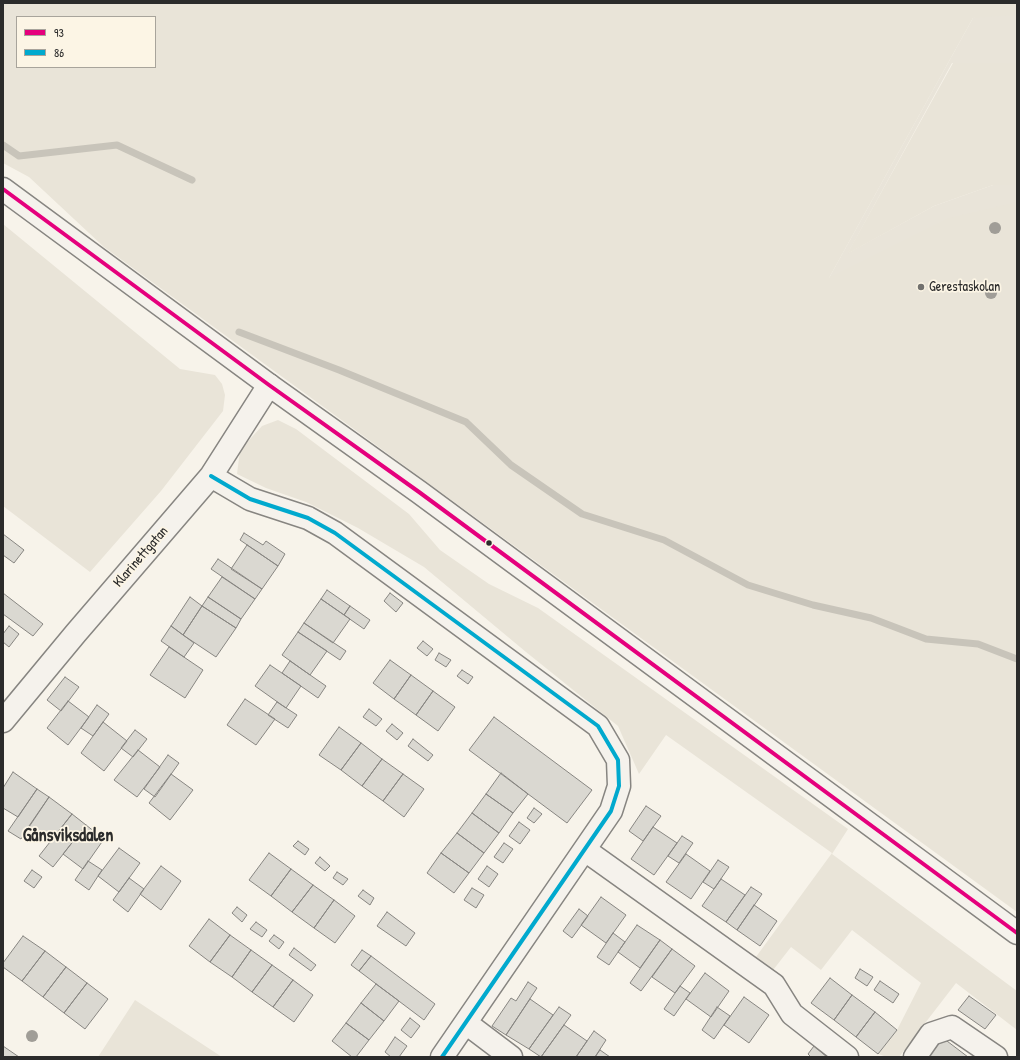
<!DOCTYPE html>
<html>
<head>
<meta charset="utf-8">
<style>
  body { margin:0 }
  #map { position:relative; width:1020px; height:1060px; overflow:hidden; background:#f7f3ea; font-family:"Patrick Hand",sans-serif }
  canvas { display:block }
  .frame { position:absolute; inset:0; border:4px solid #2b2b2b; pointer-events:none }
  .legend { position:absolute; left:16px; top:16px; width:140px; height:52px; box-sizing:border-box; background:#fcf5e5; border:1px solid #a8a49b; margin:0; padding:5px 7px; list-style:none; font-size:12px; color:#2b2b2b }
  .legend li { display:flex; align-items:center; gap:8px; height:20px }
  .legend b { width:20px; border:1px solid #a8a49b }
</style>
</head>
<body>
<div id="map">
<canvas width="1020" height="1060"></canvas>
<div class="frame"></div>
<ul class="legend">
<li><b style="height:5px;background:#e5007d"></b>93</li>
<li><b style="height:5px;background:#00a9ce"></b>86</li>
</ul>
</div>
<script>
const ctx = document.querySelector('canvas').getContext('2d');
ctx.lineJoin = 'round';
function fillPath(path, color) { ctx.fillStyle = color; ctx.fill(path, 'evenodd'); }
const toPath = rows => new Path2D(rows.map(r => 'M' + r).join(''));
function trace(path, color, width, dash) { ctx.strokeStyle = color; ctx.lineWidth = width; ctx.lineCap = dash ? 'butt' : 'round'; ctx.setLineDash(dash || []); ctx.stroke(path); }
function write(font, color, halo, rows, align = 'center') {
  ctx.font = font + ' "Patrick Hand",sans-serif'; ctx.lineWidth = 3.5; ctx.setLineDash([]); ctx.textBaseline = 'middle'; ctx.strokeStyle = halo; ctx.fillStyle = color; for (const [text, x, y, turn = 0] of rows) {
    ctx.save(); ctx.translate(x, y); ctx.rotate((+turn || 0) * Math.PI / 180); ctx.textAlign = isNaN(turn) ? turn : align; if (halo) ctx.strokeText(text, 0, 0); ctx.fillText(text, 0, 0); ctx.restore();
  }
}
const built = toPath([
  [1017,3,1017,63,952,63,848,253,934,206,993,185,1017,185,1017,569,819,296,973,18]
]);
const green = toPath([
  [3,3,1017,3,1017,15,973,18,829,278,949,218,1017,202,1017,912,104,247,29,177,3,163],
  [17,17,155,17,155,67,17,67],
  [953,63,1017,63,1017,185,993,185,934,206,847,254],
  [3,224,180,369,215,375,222,384,225,395,223,411,161,491,90,572,3,506],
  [278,420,296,429,409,514,440,550,489,584,538,608,848,829,832,854,1017,991,1017,1030,956,983,899,1057,887,1057,878,1054,897,1030,921,983,852,930,821,970,791,947,770,974,753,961,832,853,666,735,639,774,618,726,526,652,424,567,358,528,306,502,266,488,237,474,240,450,262,426],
  [135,1000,222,1057,98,1057]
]);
const stream = toPath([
  [3,145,19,156,117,145,192,180],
  [239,332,339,370,466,422,511,465,582,514,664,540,748,585,813,605,871,618,926,639,978,644,1017,659]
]);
const building = toPath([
  [244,533,263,545,266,541,285,554,278,566,240,540,244,533],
  [3,534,24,550,14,563,3,555,3,534],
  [247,545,278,566,262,589,231,569,247,545],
  [218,559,262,589,255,599,211,569,218,559],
  [222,577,255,599,241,619,208,597,222,577],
  [327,590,350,606,344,615,321,599,327,590],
  [3,593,43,624,33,636,3,614,3,593],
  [390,593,403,603,396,612,384,601,390,593],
  [190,597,202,606,183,635,171,626,190,597],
  [208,597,241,619,236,628,202,606,208,597],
  [321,599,350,619,333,643,304,623,321,599],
  [202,606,236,628,216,657,183,635,202,606],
  [350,606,370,620,364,629,344,615,350,606],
  [304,623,346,651,340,660,298,632,304,623],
  [9,626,19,634,9,647,3,642,3,634,9,626],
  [171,626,194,643,184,657,161,641,171,626],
  [298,632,327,651,310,675,282,655,298,632],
  [423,641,433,649,427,656,417,648,423,641],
  [169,647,203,670,185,698,150,675,169,647],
  [439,653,451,660,446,667,435,660,439,653],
  [390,660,411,675,394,699,373,683,390,660],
  [290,661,326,686,318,698,282,673,290,661],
  [270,665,301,686,286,708,255,686,270,665],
  [462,670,473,677,468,684,457,676,462,670],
  [411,675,433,691,416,715,394,699,411,675],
  [65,677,79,687,61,711,47,700,65,677],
  [433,691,455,707,438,731,416,715,433,691],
  [245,699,275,719,256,745,227,725,245,699],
  [68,701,89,717,68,745,47,728,68,701],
  [277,702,297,715,288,728,268,715,277,702],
  [97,705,109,714,93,736,81,728,97,705],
  [369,709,382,719,376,726,363,717,369,709],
  [494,717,592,790,567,823,469,750,494,717],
  [103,722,127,741,104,771,81,753,103,722],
  [392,724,403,733,397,740,386,731,392,724],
  [339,727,361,743,341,770,319,755,339,727],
  [135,730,147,739,133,757,121,748,135,730],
  [413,739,433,755,428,761,408,746,413,739],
  [361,743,382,759,362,786,341,770,361,743],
  [138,750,160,767,137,797,114,780,138,750],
  [168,755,179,763,155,797,144,789,168,755],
  [382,759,403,774,383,801,362,786,382,759],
  [13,772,37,789,18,817,3,808,3,788,13,772],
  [501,773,528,794,513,813,486,794,501,773],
  [171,774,193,790,170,820,149,803,171,774],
  [403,774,424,789,404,817,383,801,403,774],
  [37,789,49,797,21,839,8,831,37,789],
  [486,794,513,813,499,833,472,813,486,794],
  [49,797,72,814,50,842,29,826,49,797],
  [646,806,661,816,643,841,629,831,646,806],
  [534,808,542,814,534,823,527,818,534,808],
  [472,813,499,833,484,853,457,833,472,813],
  [72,814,86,825,53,867,39,856,72,814],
  [519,822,530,830,520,844,509,836,519,822],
  [86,825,104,839,83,869,63,854,86,825],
  [653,827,677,843,654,875,631,859,653,827],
  [457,833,484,853,469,873,441,853,457,833],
  [682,836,693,843,679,863,668,856,682,836],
  [298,841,309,849,305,855,293,846,298,841],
  [504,843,513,849,503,863,494,857,504,843],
  [119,848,140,863,119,892,98,876,119,848],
  [269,853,291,869,271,896,249,880,269,853],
  [441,853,469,873,454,893,427,873,441,853],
  [686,854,710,871,691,899,666,882,686,854],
  [320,857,330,866,325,871,315,863,320,857],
  [718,860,729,867,714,889,703,882,718,860],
  [88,861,102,870,89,890,75,880,88,861],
  [161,866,181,881,161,910,140,894,161,866],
  [487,866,498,874,489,887,478,879,487,866],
  [291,869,313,885,292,912,271,896,291,869],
  [32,870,42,877,34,888,24,881,32,870],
  [337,872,348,879,343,885,333,878,337,872],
  [129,878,144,889,128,912,113,900,129,878],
  [721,879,745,895,726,922,702,906,721,879],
  [313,885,334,900,314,928,292,912,313,885],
  [751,887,762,894,737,930,726,922,751,887],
  [472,888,484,895,476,908,464,900,472,888],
  [363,890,374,898,370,905,358,896,363,890],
  [601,897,626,915,606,943,581,925,601,897],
  [334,900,355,916,335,943,314,928,334,900],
  [754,905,777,921,760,946,737,930,754,905],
  [237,907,247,915,242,922,232,913,237,907],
  [579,909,588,916,572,938,563,931,579,909],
  [387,912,415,933,406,946,377,926,387,912],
  [209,919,230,935,210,962,189,946,209,919],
  [256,922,267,930,262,937,250,929,256,922],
  [637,925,660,940,640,968,618,952,637,925],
  [613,933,625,942,609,965,597,957,613,933],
  [230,935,251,950,232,977,210,962,230,935],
  [274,935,284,942,279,949,269,941,274,935],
  [23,936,45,951,22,981,3,967,3,963,23,936],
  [660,940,672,949,641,991,630,983,660,940],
  [294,948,316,965,311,971,289,955,294,948],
  [672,949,695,966,675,993,652,977,672,949],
  [251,950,272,965,252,992,232,977,251,950],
  [362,950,371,956,359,971,351,965,362,950],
  [45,951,66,967,43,997,22,981,45,951],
  [371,956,435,1004,424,1020,359,971,371,956],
  [272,965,293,980,273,1007,252,992,272,965],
  [66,967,87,983,64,1013,43,997,66,967],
  [860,969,873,977,867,986,855,978,860,969],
  [705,973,729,991,711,1017,686,999,705,973],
  [830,978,852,995,834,1020,811,1003,830,978],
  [293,980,313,995,294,1022,273,1007,293,980],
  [880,981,899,994,893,1003,874,990,880,981],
  [528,982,537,988,506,1035,492,1026,511,998,516,1001,528,982],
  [87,983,108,999,85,1029,64,1013,87,983],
  [376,984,399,1001,384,1021,361,1003,376,984],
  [680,986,690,993,674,1016,664,1009,680,986],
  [852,995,875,1012,856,1037,834,1020,852,995],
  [969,996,996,1015,985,1029,958,1010,969,996],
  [744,997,769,1015,749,1043,724,1025,744,997],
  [530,999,553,1015,529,1049,506,1035,530,999],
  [361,1003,384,1021,369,1040,346,1023,361,1003],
  [559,1007,571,1015,541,1057,529,1049,559,1007],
  [717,1007,730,1016,714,1039,702,1030,717,1007],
  [875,1012,897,1030,878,1054,856,1037,875,1012],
  [410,1018,420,1026,411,1038,401,1030,410,1018],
  [346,1023,369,1040,356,1057,352,1057,332,1041,346,1023],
  [564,1025,587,1041,576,1057,541,1057,564,1025],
  [594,1031,606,1040,595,1057,576,1057,594,1031],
  [395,1037,407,1046,399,1057,391,1057,385,1052,395,1037],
  [943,1038,968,1057,932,1057,930,1055,943,1038],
  [3,1046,19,1057,3,1057,3,1046],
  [814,1046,827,1057,811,1057,808,1054,814,1046],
  [600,1050,610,1057,595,1057,600,1050]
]);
const minor = toPath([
  [211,476,250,499,308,518,335,533,598,726,618,760,619,786,611,811,442,1057],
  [3,721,76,633,211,476,269,385],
  [585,850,774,985,792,1014,847,1057],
  [466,1023,511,1057],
  [915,1057,931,1034,952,1027,996,1057]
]);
const major = toPath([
  [3,189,269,385,419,492,1017,933]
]);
const bus1 = toPath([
  [3,189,269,385,419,492,1017,933]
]);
const bus2 = toPath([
  [211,476,250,499,308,518,335,533,598,726,618,760,619,786,611,811,442,1057]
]);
const trees = [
  [995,228],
  [991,293],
  [32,1036]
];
const markers = [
  [921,287,4,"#72716e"],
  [489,543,3.5,"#2b2b2b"]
];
const poiNames = [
  ["Gerestaskolan",929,287]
];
const streetNames = [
  ["Klarinettgatan",141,557,-49]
];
const districtNames = [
  ["Gånsviksdalen",68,836]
];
fillPath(built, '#e9e4d9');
fillPath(green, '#e9e4d8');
trace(stream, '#c8c4ba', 7);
fillPath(building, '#dad8d1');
trace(building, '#878581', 1);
trace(minor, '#878581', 25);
trace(major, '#878581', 25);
trace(minor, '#f5f2ec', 22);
trace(major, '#f5f2ec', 22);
trace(bus1, '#e5007d', 4);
trace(bus2, '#00a9ce', 4);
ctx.fillStyle = '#a09d97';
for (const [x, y] of trees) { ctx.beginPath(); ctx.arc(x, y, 6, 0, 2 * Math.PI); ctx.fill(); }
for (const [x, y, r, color] of markers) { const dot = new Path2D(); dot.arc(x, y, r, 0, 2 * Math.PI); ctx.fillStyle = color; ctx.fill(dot); trace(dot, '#fcf5e5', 1.5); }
write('14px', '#2b2b2b', '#fcf5e5', poiNames, 'left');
write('14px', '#2b2b2b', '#fcf5e5', streetNames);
write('bold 18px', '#2b2b2b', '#fcf5e5', districtNames);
</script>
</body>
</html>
